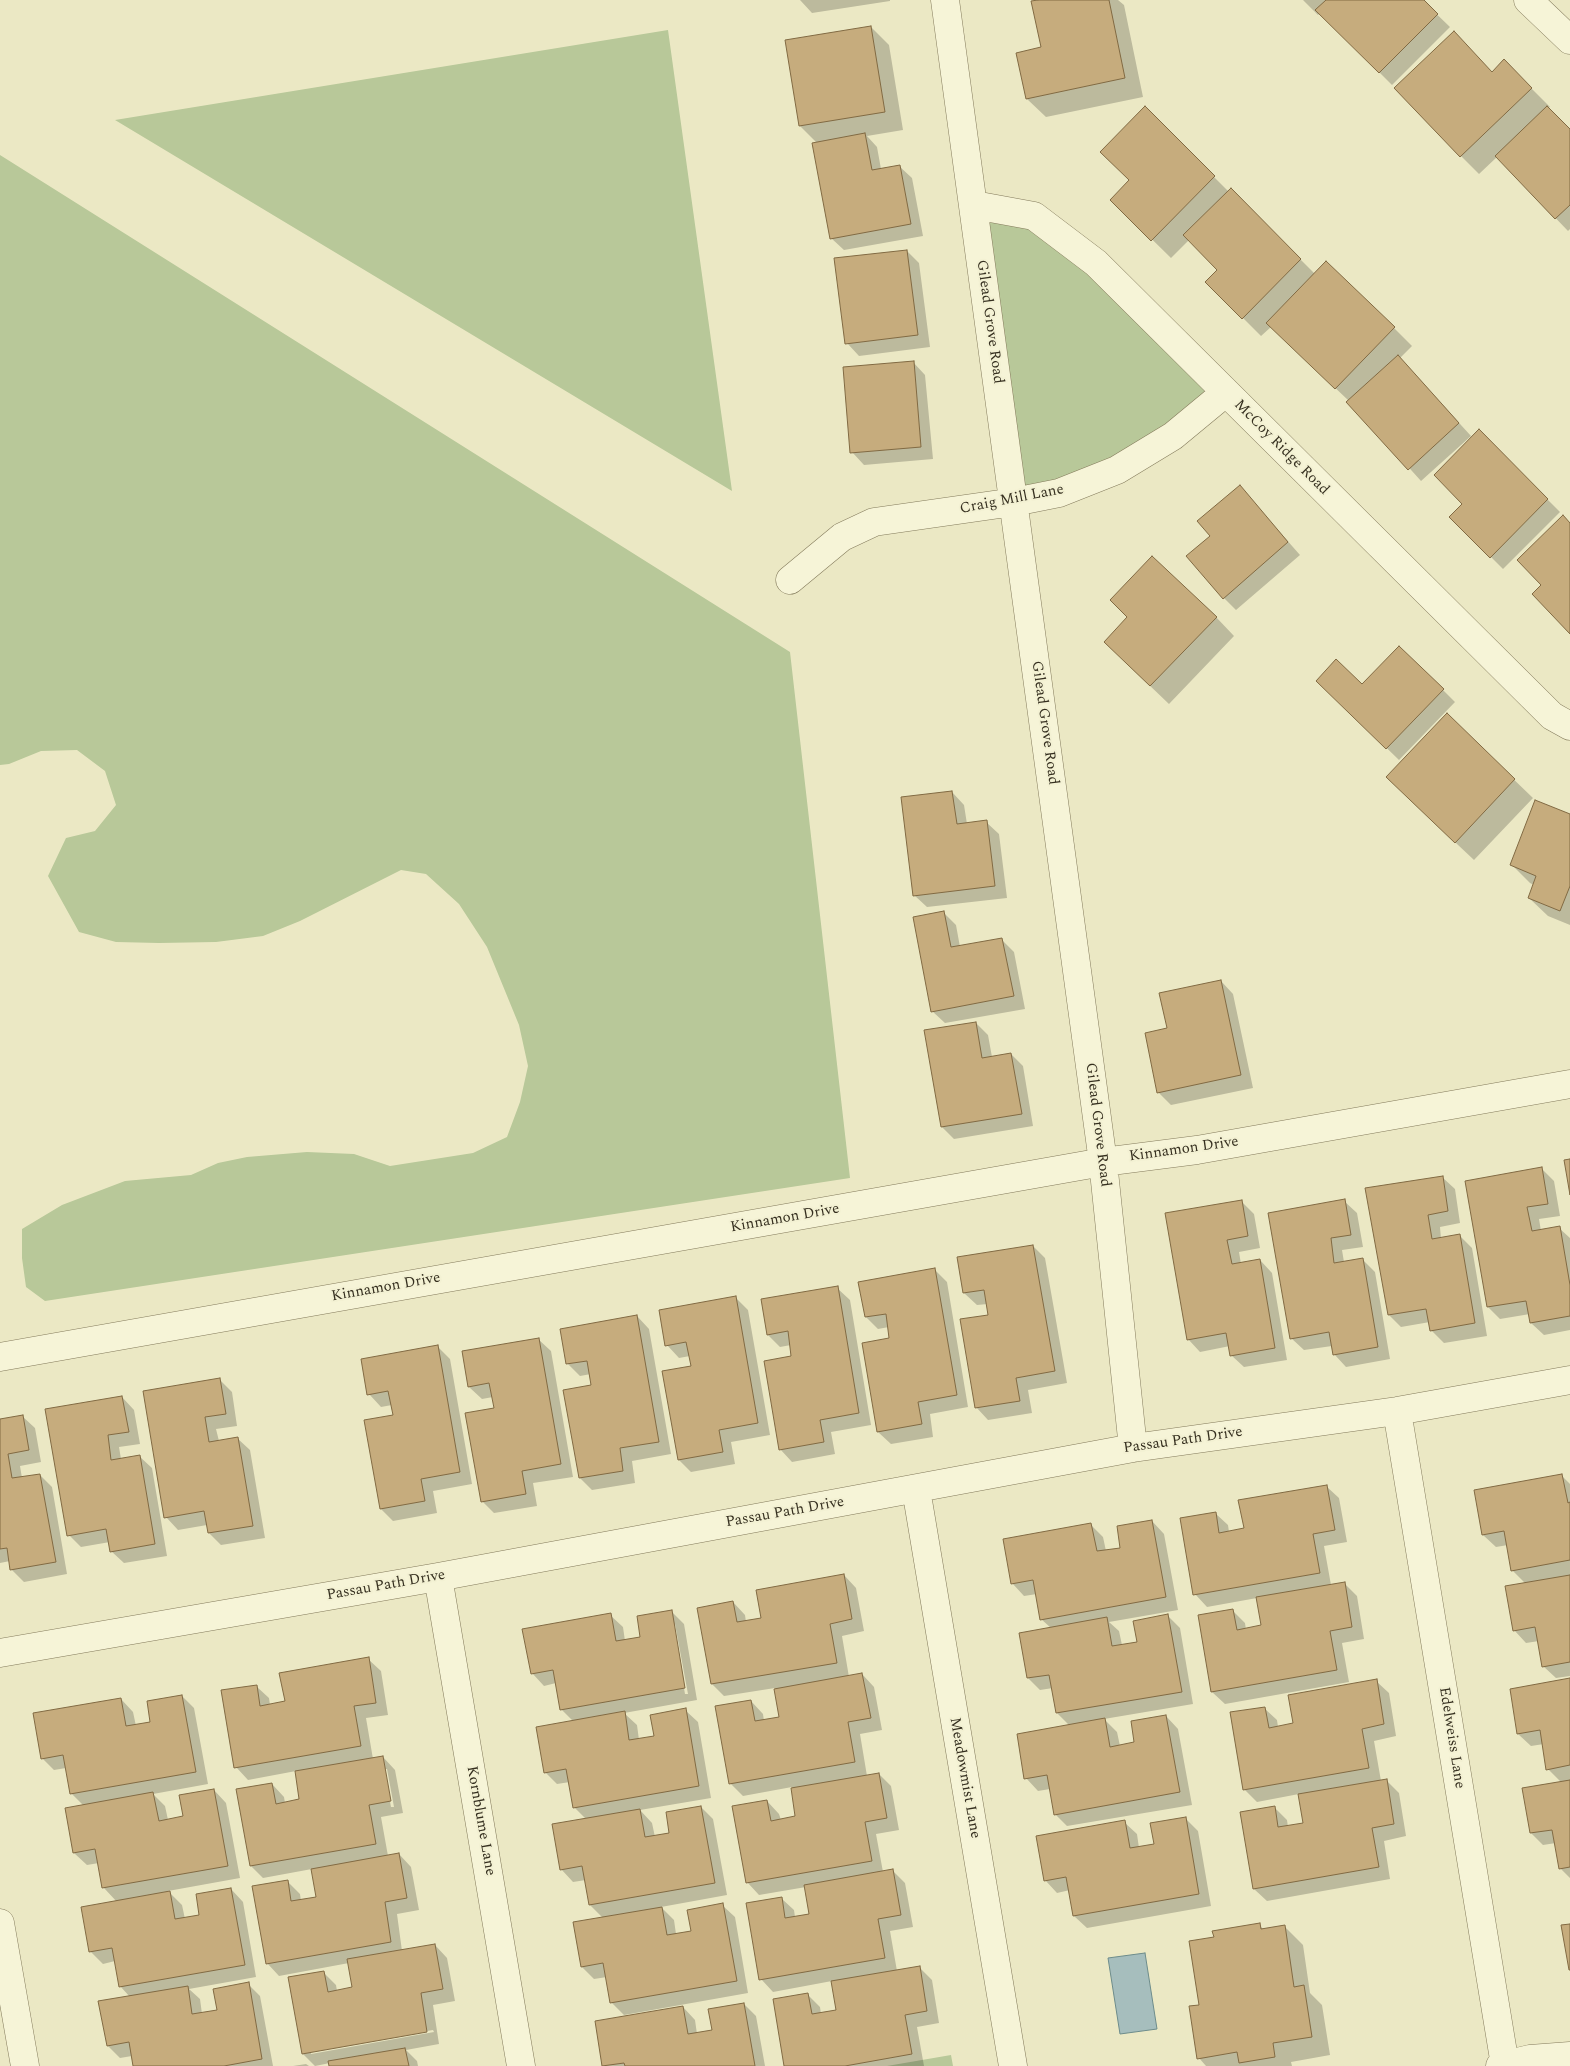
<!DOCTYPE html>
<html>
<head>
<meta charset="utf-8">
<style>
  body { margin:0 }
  canvas { display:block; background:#ebe8c4 }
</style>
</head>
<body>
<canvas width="1570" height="2066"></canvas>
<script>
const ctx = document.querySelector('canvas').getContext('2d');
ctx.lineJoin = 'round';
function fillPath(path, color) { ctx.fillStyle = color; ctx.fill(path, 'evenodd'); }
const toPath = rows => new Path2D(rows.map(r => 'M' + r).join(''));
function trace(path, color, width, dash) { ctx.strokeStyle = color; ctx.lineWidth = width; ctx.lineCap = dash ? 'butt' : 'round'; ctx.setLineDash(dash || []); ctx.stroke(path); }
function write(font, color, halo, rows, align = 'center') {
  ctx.font = font + ' Spectral,serif'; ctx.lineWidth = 4; ctx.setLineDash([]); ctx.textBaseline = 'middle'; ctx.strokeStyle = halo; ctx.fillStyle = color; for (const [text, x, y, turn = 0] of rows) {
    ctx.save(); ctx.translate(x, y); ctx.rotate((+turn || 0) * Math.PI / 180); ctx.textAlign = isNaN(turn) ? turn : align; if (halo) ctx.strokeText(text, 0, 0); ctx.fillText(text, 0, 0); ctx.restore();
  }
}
const green = toPath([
  [668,30,732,491,115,120],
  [0,155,790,652,850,1178,45,1301,26,1287,22,1258,22,1229,62,1205,125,1181,191,1175,218,1163,247,1157,307,1152,354,1154,390,1166,473,1153,507,1137,520,1102,528,1066,519,1025,487,947,459,904,426,874,401,870,300,921,263,936,216,942,159,943,116,942,79,932,48,876,66,838,95,831,116,805,105,771,77,750,41,751,9,764,0,765],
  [974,205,1034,216,1225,393,1173,436,1014,502],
  [951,2055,953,2066,887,2066]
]);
const water = toPath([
  [1145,1953,1157,2029,1120,2034,1108,1958,1145,1953]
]);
const shadow = toPath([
  [800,0,890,0,890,1,812,13],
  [1044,0,1118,0,1124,5,1143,97,1046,117,1027,99,1018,54,1042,48],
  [1303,0,1422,0,1450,27,1392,85,1320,13,1318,15],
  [871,27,889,45,903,130,867,136,877,147,881,169,899,166,912,178,923,236,844,250,831,238,817,143,800,126,786,41],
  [1504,61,1550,107,1548,108,1570,131,1570,229,1568,231,1497,157,1479,174,1461,156,1492,73],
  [1145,108,1229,192,1231,190,1315,274,1394,328,1412,346,1400,358,1471,436,1421,481,1349,401,1271,327,1261,336,1207,282,1219,270,1189,240,1171,258,1112,200,1130,181],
  [907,251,919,263,930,347,859,356,847,343],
  [913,362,925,375,933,459,864,465,852,452],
  [1479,431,1560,512,1503,569,1451,517,1464,504],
  [1240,487,1300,555,1236,610,1224,598,1212,537],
  [1216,617,1234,636,1169,704,1124,661],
  [1362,686,1443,690,1455,702,1399,760,1330,693],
  [1447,715,1533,798,1474,860,1406,796],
  [952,792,964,805,967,824,986,822,999,834,1007,898,927,907,914,895],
  [1570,816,1570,925,1548,916,1529,898,1534,885,1530,883,1511,864],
  [944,913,956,925,960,947,1001,939,1014,952,1025,1009,945,1023,932,1011],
  [1221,981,1233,994,1253,1088,1171,1105,1159,1093,1168,1029],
  [976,1023,988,1035,992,1057,1011,1054,1023,1066,1033,1126,954,1139,942,1127],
  [1542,1169,1554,1181,1560,1216,1539,1219,1541,1231,1559,1228,1570,1238,1570,1330,1544,1335,1531,1323,1530,1314,1500,1319,1488,1307,1467,1182],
  [1442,1177,1455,1189,1460,1223,1440,1227,1441,1239,1460,1236,1472,1248,1487,1336,1444,1343,1431,1330,1430,1322,1401,1327,1389,1315],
  [1241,1201,1254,1214,1260,1248,1239,1252,1241,1264,1260,1260,1272,1273,1287,1360,1244,1367,1231,1355,1230,1346,1200,1352,1188,1339],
  [1344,1201,1357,1213,1363,1247,1342,1250,1344,1262,1362,1259,1375,1272,1390,1359,1346,1367,1334,1354,1332,1346,1304,1350,1291,1338],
  [1033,1246,1045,1258,1067,1383,1028,1390,1032,1413,988,1420,976,1407,989,1316,988,1304,977,1305,964,1293,958,1259],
  [935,1270,947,1282,968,1407,930,1414,933,1437,891,1444,878,1432,891,1339,889,1327,878,1329,866,1317],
  [837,1288,850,1300,871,1425,831,1432,835,1454,792,1462,780,1449,793,1357,791,1345,780,1347,768,1335],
  [736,1298,748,1310,770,1435,731,1442,735,1464,691,1472,679,1460,692,1367,690,1356,679,1358,667,1345],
  [637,1316,649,1329,671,1454,632,1461,635,1483,592,1490,580,1478,565,1391,592,1386,591,1374,580,1376,567,1363],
  [538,1339,551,1351,573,1477,533,1483,537,1506,494,1513,482,1501,495,1409,493,1397,482,1399,469,1387],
  [438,1347,450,1359,472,1484,433,1491,437,1513,393,1521,381,1509,394,1416,392,1405,381,1407,369,1394],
  [219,1379,232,1392,237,1426,216,1429,219,1441,237,1438,250,1450,265,1538,221,1545,209,1533,207,1525,178,1530,166,1517],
  [122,1397,134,1410,140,1444,119,1447,121,1459,139,1456,152,1468,167,1556,124,1563,111,1551,110,1542,81,1547,69,1535],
  [22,1416,35,1428,41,1462,20,1466,22,1478,40,1475,52,1487,67,1574,24,1582,11,1569,10,1561,0,1563,0,1420],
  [1562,1476,1570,1484,1570,1676,1556,1678,1543,1666,1539,1641,1526,1643,1514,1630,1526,1584,1512,1570,1508,1545,1496,1547,1483,1535,1475,1491],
  [1326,1486,1339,1498,1347,1542,1324,1546,1331,1585,1344,1583,1357,1596,1364,1639,1342,1643,1349,1682,1225,1704,1212,1692,1232,1610,1245,1623,1246,1630,1262,1626,1257,1598,1207,1607,1195,1594,1215,1513,1228,1525,1229,1532,1245,1529],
  [1152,1521,1164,1534,1178,1610,1109,1622,1119,1631,1122,1645,1138,1643,1168,1616,1180,1628,1193,1704,1104,1719,1117,1732,1120,1746,1136,1743,1166,1716,1178,1729,1192,1805,1067,1826,1055,1814,1050,1789,1038,1791,1026,1778,1070,1726,1057,1713,1053,1688,1040,1690,1028,1678,1051,1628,1041,1619,1037,1594,1024,1596,1012,1583,1091,1525,1103,1537,1106,1551,1122,1549],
  [844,1575,856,1588,864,1631,842,1636,849,1677,862,1674,874,1687,882,1730,860,1734,867,1776,879,1774,891,1786,899,1830,876,1834,883,1872,893,1871,905,1883,913,1927,890,1931,897,1971,919,1967,932,1980,939,2023,917,2027,924,2066,786,2066,807,1994,820,2007,821,2014,837,2011,832,1981,773,1992,761,1979,781,1898,794,1910,795,1917,811,1915,806,1887,759,1895,747,1882,767,1801,779,1814,781,1820,797,1817,792,1787,743,1796,730,1783,751,1701,763,1714,764,1721,781,1718,775,1688,724,1696,712,1684,699,1609,733,1602,745,1615,746,1622,763,1619],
  [671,1611,684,1624,697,1700,624,1713,637,1725,639,1740,655,1737,685,1710,698,1722,711,1798,640,1810,652,1823,655,1837,671,1834,701,1807,713,1819,727,1895,661,1907,674,1920,676,1934,692,1932,722,1905,735,1917,748,1993,624,2015,611,2002,607,1977,594,1979,582,1967,603,1918,590,1905,586,1880,573,1882,561,1869,587,1820,574,1807,570,1782,557,1784,545,1772,574,1722,561,1709,556,1683,544,1686,532,1673,610,1615,623,1627,625,1641,642,1638],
  [673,1624,675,1624,688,1694,685,1694],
  [368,1659,381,1671,388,1715,366,1718,373,1759,383,1757,395,1770,403,1813,381,1817,388,1856,399,1854,411,1867,419,1910,397,1914,402,1951,435,1945,447,1958,455,2001,433,2005,439,2044,406,2050,417,2061,418,2066,330,2066,330,2063,315,2066,303,2054,323,1972,336,1985,337,1991,353,1988,349,1963,279,1976,267,1963,287,1881,300,1894,301,1901,317,1898,312,1869,263,1878,251,1866,272,1784,284,1797,285,1803,301,1800,296,1771,248,1780,236,1767,256,1686,269,1698,270,1705,286,1702],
  [384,1769,387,1769,394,1807,391,1807],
  [433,2030,434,2032,311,2054,311,2051],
  [1570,1679,1570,1878,1560,1868,1556,1843,1543,1845,1531,1833,1561,1782,1548,1769,1544,1744,1531,1746,1518,1734,1511,1690],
  [1376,1681,1389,1693,1396,1736,1374,1741,1381,1781,1386,1780,1399,1793,1406,1836,1384,1841,1390,1879,1267,1901,1254,1889,1274,1807,1287,1820,1288,1827,1304,1824,1299,1794,1257,1802,1244,1789,1264,1708,1277,1720,1278,1727,1294,1724],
  [182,1696,194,1708,208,1784,153,1794,165,1806,168,1820,185,1817,214,1790,226,1803,240,1878,168,1891,182,1905,185,1919,201,1916,231,1889,243,1902,256,1977,189,1989,200,1999,202,2014,218,2011,248,1984,260,1996,273,2066,134,2066,132,2056,120,2058,108,2046,130,1997,120,1986,115,1961,103,1964,90,1951,117,1902,104,1888,99,1863,87,1865,74,1853,84,1806,71,1793,66,1768,54,1770,42,1758,121,1699,133,1712,136,1726,152,1723],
  [1185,1818,1198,1831,1211,1906,1087,1928,1074,1916,1070,1890,1057,1893,1045,1880,1124,1822,1137,1834,1139,1848,1155,1845],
  [1259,1925,1264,1930,1284,1926,1303,1945,1310,1993,1322,2005,1330,2055,1291,2062,1292,2066,1206,2066,1199,2058,1215,1938],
  [744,2004,756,2016,765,2066,603,2066,596,2022,683,2007,695,2020,697,2034,713,2031],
  [306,2064,309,2066,293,2066]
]);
const building = toPath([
  [1038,0,1109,0,1125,78,1026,99,1016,53,1041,47,1031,1,1038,0],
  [1326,0,1424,0,1438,14,1379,73,1315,10,1326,0],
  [871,26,885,112,799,126,785,40,871,26],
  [1454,31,1492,72,1504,59,1532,88,1460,157,1394,88,1454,31],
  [1145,106,1215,176,1151,241,1110,200,1129,180,1100,152,1145,106],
  [1547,106,1570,129,1570,205,1555,219,1495,156,1547,106],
  [865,133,872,170,900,165,911,224,830,239,812,143,865,133],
  [1231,188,1301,259,1242,319,1205,282,1217,270,1183,235,1231,188],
  [907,250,918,335,845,344,834,258,907,250],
  [1326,261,1395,327,1335,389,1266,323,1326,261],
  [1398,355,1459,423,1408,470,1346,402,1398,355],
  [914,361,921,447,850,453,843,367,914,361],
  [1479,429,1548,499,1490,558,1449,517,1462,504,1434,475,1479,429],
  [1240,485,1288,542,1223,599,1186,556,1210,536,1197,521,1240,485],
  [1563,515,1570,523,1570,634,1532,594,1541,585,1517,560,1563,515],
  [1152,556,1217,617,1150,686,1104,642,1127,617,1110,600,1152,556],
  [1399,646,1444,689,1386,749,1316,681,1336,659,1362,684,1399,646],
  [1447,713,1515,779,1455,843,1386,777,1447,713],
  [952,791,957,824,987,820,995,886,913,896,901,797,952,791],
  [1535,800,1570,814,1570,886,1560,911,1528,898,1536,876,1510,865,1535,800],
  [944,911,951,947,1002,938,1014,996,931,1012,913,917,944,911],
  [1221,980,1241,1075,1157,1093,1145,1033,1167,1028,1159,993,1221,980],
  [976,1022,982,1058,1011,1053,1022,1114,941,1127,924,1030,976,1022],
  [1570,1159,1570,1195,1564,1160,1570,1159],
  [1542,1167,1548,1204,1527,1207,1532,1231,1560,1226,1570,1285,1570,1316,1530,1323,1526,1301,1487,1307,1465,1181,1542,1167],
  [1443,1176,1448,1211,1428,1215,1432,1239,1460,1234,1475,1323,1430,1331,1426,1309,1388,1315,1365,1188,1443,1176],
  [1345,1199,1351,1235,1331,1238,1334,1263,1363,1258,1378,1347,1333,1355,1329,1332,1290,1339,1268,1213,1345,1199],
  [1242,1200,1248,1236,1227,1240,1232,1264,1260,1259,1275,1348,1230,1356,1226,1333,1187,1340,1165,1213,1242,1200],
  [1033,1245,1055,1371,1016,1378,1020,1401,975,1408,960,1319,988,1315,984,1290,963,1293,957,1257,1033,1245],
  [935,1268,957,1395,918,1402,922,1424,877,1432,862,1343,889,1338,886,1314,865,1317,858,1282,935,1268],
  [838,1286,859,1413,820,1420,824,1442,779,1450,764,1361,791,1356,788,1331,767,1335,761,1299,838,1286],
  [736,1296,758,1423,719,1430,723,1452,678,1460,662,1371,691,1366,686,1342,665,1346,659,1310,736,1296],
  [637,1315,659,1442,620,1448,623,1471,579,1478,563,1390,591,1385,587,1361,566,1364,560,1329,637,1315],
  [539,1338,561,1464,522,1471,526,1494,481,1502,465,1413,494,1408,489,1383,468,1387,462,1351,539,1338],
  [438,1345,460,1472,421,1479,425,1501,380,1509,364,1420,393,1415,388,1391,367,1395,361,1359,438,1345],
  [220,1378,226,1414,205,1417,209,1442,238,1437,253,1526,208,1533,204,1511,164,1518,143,1391,220,1378],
  [122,1396,129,1432,108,1435,111,1460,140,1455,155,1544,110,1552,106,1529,67,1536,45,1409,122,1396],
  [23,1415,29,1450,8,1454,12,1478,40,1474,56,1562,10,1570,7,1548,0,1549,0,1419,23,1415],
  [1562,1474,1568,1503,1570,1502,1570,1560,1511,1571,1504,1531,1482,1535,1474,1490,1562,1474],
  [1327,1485,1335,1530,1313,1534,1320,1573,1193,1595,1180,1518,1216,1512,1219,1533,1244,1528,1238,1500,1327,1485],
  [1152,1520,1166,1597,1040,1620,1033,1580,1011,1584,1003,1539,1091,1523,1097,1551,1120,1548,1117,1526,1152,1520],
  [844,1574,852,1619,830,1624,837,1663,711,1684,697,1608,733,1601,737,1622,761,1618,756,1590,844,1574],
  [1570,1575,1570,1662,1542,1667,1535,1627,1513,1631,1505,1586,1570,1575],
  [1345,1582,1352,1627,1330,1631,1337,1670,1211,1692,1198,1615,1233,1609,1237,1630,1261,1625,1256,1597,1345,1582],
  [672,1610,685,1688,560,1710,553,1670,531,1674,522,1629,611,1613,616,1641,640,1637,637,1616,672,1610],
  [1168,1614,1182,1692,1056,1713,1049,1675,1027,1678,1019,1633,1107,1617,1112,1646,1137,1642,1133,1621,1168,1614],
  [369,1657,376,1703,354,1706,361,1746,234,1768,221,1690,257,1685,260,1706,285,1701,279,1673,369,1657],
  [862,1673,871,1718,848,1722,855,1762,729,1784,715,1706,751,1700,755,1721,779,1717,774,1689,862,1673],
  [1570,1678,1570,1765,1546,1770,1540,1730,1517,1734,1510,1689,1570,1678],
  [1377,1679,1384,1724,1362,1729,1369,1768,1243,1790,1230,1712,1265,1707,1269,1728,1293,1723,1288,1695,1377,1679],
  [182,1695,196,1772,70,1794,63,1755,41,1759,33,1713,121,1698,126,1726,150,1722,147,1701,182,1695],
  [686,1708,699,1786,573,1808,566,1769,544,1773,536,1727,625,1711,629,1740,654,1736,650,1715,686,1708],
  [1166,1715,1180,1792,1054,1815,1047,1775,1024,1779,1017,1734,1105,1718,1110,1747,1134,1742,1131,1721,1166,1715],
  [383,1756,391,1801,369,1805,376,1844,250,1866,236,1789,272,1783,276,1804,299,1799,295,1771,383,1756],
  [879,1773,887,1818,865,1822,872,1861,746,1883,732,1806,767,1800,771,1821,795,1816,791,1788,879,1773],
  [1387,1779,1394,1824,1372,1828,1379,1867,1253,1889,1240,1812,1275,1806,1278,1827,1303,1823,1298,1794,1387,1779],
  [1570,1780,1570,1867,1559,1869,1552,1830,1530,1833,1522,1788,1570,1780],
  [214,1789,228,1866,102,1888,95,1849,73,1853,65,1808,153,1792,159,1821,183,1816,179,1795,214,1789],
  [701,1806,715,1883,589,1905,582,1866,560,1870,552,1824,640,1809,645,1837,669,1833,666,1812,701,1806],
  [1186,1817,1199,1894,1073,1916,1066,1877,1044,1881,1036,1836,1125,1820,1130,1848,1154,1844,1150,1823,1186,1817],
  [399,1853,407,1898,385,1902,391,1942,266,1964,252,1886,288,1880,291,1901,316,1897,311,1869,399,1853],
  [893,1869,901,1915,878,1919,885,1958,759,1980,746,1903,782,1897,785,1918,809,1914,804,1885,893,1869],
  [231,1888,245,1965,119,1987,112,1948,89,1952,81,1907,170,1891,175,1919,199,1915,196,1894,231,1888],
  [723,1903,737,1981,610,2003,603,1963,581,1967,573,1922,662,1907,667,1935,691,1931,687,1910,723,1903],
  [1260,1923,1261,1929,1285,1925,1294,1987,1304,1985,1312,2037,1273,2043,1275,2057,1239,2063,1237,2052,1197,2059,1189,2006,1199,2005,1189,1941,1214,1937,1212,1931,1260,1923],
  [1570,1924,1570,1970,1569,1970,1561,1925,1570,1924],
  [435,1944,443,1989,421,1993,427,2032,302,2054,288,1977,324,1971,328,1992,352,1987,347,1959,435,1944],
  [920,1966,927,2011,905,2015,912,2054,845,2066,784,2066,773,1999,808,1993,812,2014,836,2010,831,1981,920,1966],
  [249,1982,262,2059,224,2066,133,2066,129,2042,107,2046,98,2001,188,1986,192,2014,217,2010,213,1989,249,1982],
  [744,2003,755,2066,625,2066,624,2063,602,2066,595,2021,683,2006,688,2034,712,2030,708,2009,744,2003],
  [405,2048,409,2066,329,2066,328,2061,405,2048]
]);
const street = toPath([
  [945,0,1103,1162,1133,1448],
  [1528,0,1570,40],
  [974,205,1034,216,1096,263,1552,716,1570,726],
  [790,580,842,537,874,522,1014,502,1059,493,1117,470,1173,436,1225,393],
  [0,1357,1103,1162,1197,1150,1570,1084],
  [1397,1411,1505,2065],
  [916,1489,1013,2066],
  [438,1577,521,2066],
  [0,1653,438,1577,1133,1448,1397,1411,1570,1380],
  [0,1923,25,2066],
  [1500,2066,1530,2059,1570,2056]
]);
const streetNames = [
  ["Gilead Grove Road",989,322,82],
  ["McCoy Ridge Road",1281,448,45],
  ["Craig Mill Lane",1012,500,-11],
  ["Gilead Grove Road",1044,723,82],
  ["Gilead Grove Road",1097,1125,83],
  ["Kinnamon Drive",1184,1150,-8],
  ["Kinnamon Drive",785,1219,-10],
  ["Kinnamon Drive",386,1288,-10],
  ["Passau Path Drive",1183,1441,-8],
  ["Passau Path Drive",785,1513,-10],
  ["Passau Path Drive",386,1586,-10],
  ["Edelweiss Lane",1451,1738,81],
  ["Meadowmist Lane",964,1778,80],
  ["Kornblume Lane",480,1821,80]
];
fillPath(green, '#b8c899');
fillPath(water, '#a6bebd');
trace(water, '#6d8c8b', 1);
fillPath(shadow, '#0003');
fillPath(building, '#c6ac7d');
trace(building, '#816a43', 1);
trace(street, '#847b5c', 29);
trace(street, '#f6f4d7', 28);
write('15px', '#352f1f', '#f3f1d3', streetNames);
</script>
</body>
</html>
